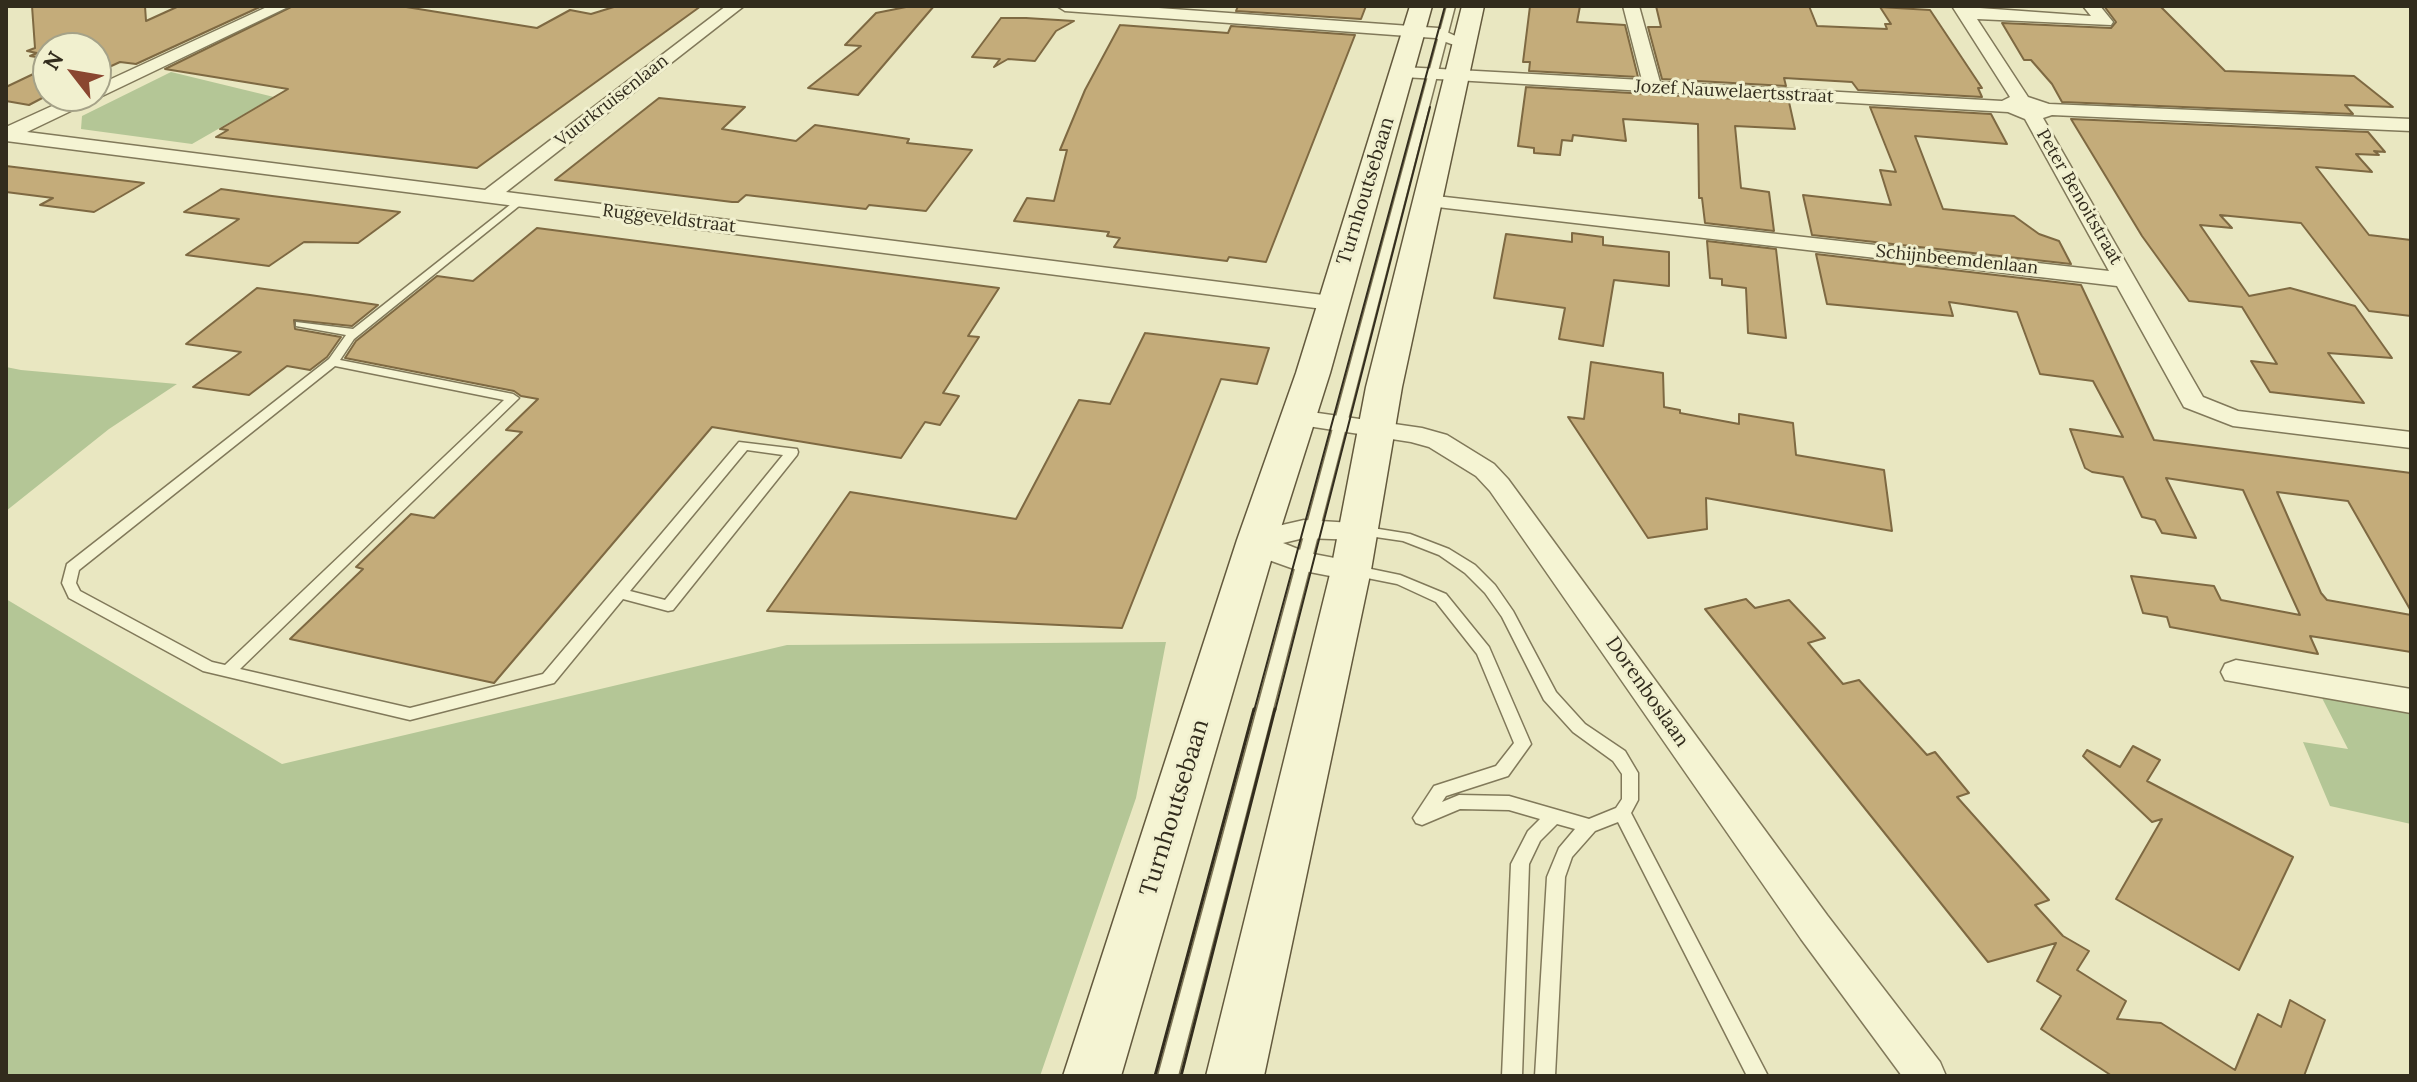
<!DOCTYPE html>
<html>
<head>
<meta charset="utf-8">
<style>
  body { margin:0 }
  #map { position:relative; width:2417px; height:1082px; overflow:hidden; background:#e9e7c1; font-family:Lora,serif }
  canvas { display:block }
  .frame { position:absolute; inset:0; border:8px solid #322c1d; pointer-events:none }
  .north { position:absolute; left:32px; top:32px; width:80px; height:80px; box-sizing:border-box; background:#f1f0cf; border:2px solid #a5a288; border-radius:50%; rotate:301deg; font-size:22px; font-weight:700; line-height:32px; text-align:center; color:#322c1d }
  .north::after { content:''; display:block; margin:auto; width:28px; height:36px; background:#8a4630; clip-path:polygon(50% 0,100% 100%,50% 72%,0 100%) }
</style>
</head>
<body>
<div id="map">
<canvas width="2417" height="1082"></canvas>
<div class="frame"></div>
<div class="north">N</div>
</div>
<script>
const ctx = document.querySelector('canvas').getContext('2d');
ctx.lineJoin = 'round';
function fillPath(path, color) { ctx.fillStyle = color; ctx.fill(path, 'evenodd'); }
const toPath = rows => new Path2D(rows.map(r => 'M' + r).join(''));
function trace(path, color, width, dash) { ctx.strokeStyle = color; ctx.lineWidth = width; ctx.lineCap = dash ? 'butt' : 'round'; ctx.setLineDash(dash || []); ctx.stroke(path); }
function write(font, color, halo, rows, align = 'center') {
  ctx.font = font + ' Lora,serif'; ctx.lineWidth = 6; ctx.setLineDash([]); ctx.textBaseline = 'middle'; ctx.strokeStyle = halo; ctx.fillStyle = color; for (const [text, x, y, turn = 0] of rows) {
    ctx.save(); ctx.translate(x, y); ctx.rotate((+turn || 0) * Math.PI / 180); ctx.textAlign = isNaN(turn) ? turn : align; if (halo) ctx.strokeText(text, 0, 0); ctx.fillText(text, 0, 0); ctx.restore();
  }
}
const green = toPath([
  [171,72,274,97,192,144,81,129,82,116],
  [6,367,21,370,177,384,109,429,6,511],
  [6,599,282,764,787,645,1166,642,1136,798,1040,1076,6,1076],
  [2322,698,2411,709,2411,824,2330,806,2303,742,2348,749]
]);
const building = toPath([
  [32,6,145,6,146,21,179,6,262,6,136,64,120,62,96,73,96,48,48,48,48,59,30,56,37,53,27,51,35,48,32,6],
  [293,6,400,6,537,28,570,10,591,14,617,6,701,6,477,168,216,137,228,130,220,129,288,89,165,69,293,6],
  [911,6,934,6,858,95,808,88,861,46,845,45,876,13,911,6],
  [1238,6,1366,6,1361,19,1236,11,1238,6],
  [1530,6,1580,6,1577,22,1625,25,1638,77,1529,71,1530,62,1523,62,1530,6],
  [1656,6,1809,6,1817,26,1887,29,1885,24,1891,24,1880,7,1930,10,1982,88,1978,88,1982,97,1858,90,1852,82,1784,78,1786,86,1662,79,1648,27,1661,27,1656,6],
  [2104,6,2160,6,2225,71,2354,76,2393,107,2345,105,2353,114,2062,102,2052,84,2031,60,2024,60,2002,23,2111,28,2116,22,2104,6],
  [1001,18,1026,18,1074,21,1056,31,1035,61,1008,59,994,67,1000,59,972,57,1001,18],
  [1120,25,1228,33,1231,26,1355,35,1266,262,1229,257,1227,261,1114,247,1120,238,1107,236,1109,232,1014,221,1027,198,1054,201,1067,150,1060,150,1085,90,1120,25],
  [48,67,48,95,29,105,6,101,6,87,48,67],
  [1526,87,1789,102,1795,129,1735,126,1741,188,1769,192,1774,231,1705,223,1702,198,1699,198,1698,124,1623,119,1626,141,1573,135,1572,141,1562,140,1560,155,1534,153,1534,148,1518,146,1526,87],
  [659,98,745,107,722,129,796,141,815,125,909,139,907,143,972,150,926,211,869,205,866,209,746,195,738,202,732,202,555,180,659,98],
  [1870,107,1991,114,2007,144,1915,136,1943,209,2014,216,2039,234,2059,241,2071,264,1812,235,1803,195,1891,205,1880,170,1896,172,1870,107],
  [2071,119,2368,132,2385,152,2374,151,2379,155,2356,154,2372,172,2316,167,2369,235,2411,240,2411,316,2369,311,2301,223,2220,215,2232,228,2200,225,2249,296,2290,288,2355,306,2392,358,2328,353,2364,403,2270,392,2251,361,2277,364,2242,307,2189,301,2142,236,2071,119],
  [6,166,112,179,144,183,94,212,40,205,53,198,6,192,6,166],
  [221,189,272,196,400,212,358,243,304,242,269,266,186,255,239,219,184,212,221,189],
  [537,228,999,288,968,336,979,337,943,393,959,396,940,425,925,422,901,458,712,427,494,683,290,639,363,569,356,567,411,514,434,518,522,432,506,430,538,399,521,396,514,391,345,358,356,341,437,276,473,281,537,228],
  [1572,233,1603,237,1603,245,1669,252,1669,286,1614,280,1603,346,1559,339,1565,308,1494,298,1506,234,1572,242,1572,233],
  [1707,241,1776,249,1786,338,1748,333,1746,288,1722,285,1722,279,1710,278,1707,241],
  [1816,254,2081,285,2154,440,2411,473,2411,611,2348,501,2277,492,2321,593,2327,600,2411,615,2411,652,2310,636,2318,654,2170,627,2167,617,2143,613,2131,576,2214,586,2221,600,2300,615,2243,490,2166,478,2196,538,2162,533,2155,520,2142,517,2123,477,2092,472,2085,468,2070,429,2123,437,2093,381,2040,374,2017,312,1949,302,1953,316,1827,304,1816,254],
  [257,288,310,295,378,305,352,326,294,320,295,329,341,337,327,357,310,370,287,366,249,395,193,387,241,352,186,344,257,288],
  [1145,333,1269,348,1257,384,1221,379,1122,628,767,611,850,492,1016,519,1079,400,1110,404,1145,333],
  [1591,362,1663,373,1664,407,1680,410,1680,413,1739,424,1739,414,1793,423,1796,455,1884,470,1892,531,1706,498,1707,529,1648,538,1568,417,1584,419,1591,362],
  [1746,599,1755,608,1789,600,1825,638,1808,643,1843,684,1859,680,1927,755,1935,752,1969,793,1957,797,2049,900,2035,905,2063,936,2089,951,2077,970,2126,1001,2117,1019,2161,1023,2235,1070,2258,1014,2281,1027,2290,1000,2325,1020,2304,1076,2112,1076,2041,1029,2061,996,2037,981,2056,943,1988,962,1705,609,1746,599],
  [2133,746,2160,760,2147,781,2293,857,2239,970,2116,899,2162,819,2152,822,2083,756,2087,750,2120,767,2133,746]
]);
const service = toPath([
  [1447,6,1455,6,1178,1076,1158,1076,1447,6],
  [520,197,524,198,524,202,354,339,340,360,513,394,519,398,240,669,410,708,543,674,739,442,797,449,798,452,797,455,673,610,668,611,623,599,554,683,410,720,203,671,69,598,62,583,67,564,329,359,346,335,296,326,296,322,353,329,520,197],
  [335,366,504,400,225,665,212,662,80,591,76,583,79,570,335,366],
  [747,450,783,455,665,600,630,591,747,450],
  [1360,526,1410,534,1449,549,1475,565,1495,585,1513,611,1556,692,1585,724,1625,751,1638,773,1638,800,1631,813,1768,1076,1747,1076,1618,822,1595,831,1572,857,1565,877,1555,1076,1535,1076,1547,877,1559,848,1575,829,1557,824,1540,841,1529,864,1522,1076,1502,1076,1511,864,1528,831,1540,819,1509,810,1460,809,1422,825,1416,823,1413,818,1434,786,1496,766,1514,743,1477,654,1436,602,1397,584,1347,574,1345,570,1347,566,1352,565,1400,575,1446,594,1489,647,1531,744,1508,776,1446,796,1442,802,1459,795,1509,796,1589,819,1616,808,1622,799,1622,774,1613,761,1573,732,1544,700,1502,617,1485,593,1465,573,1439,555,1403,541,1355,534,1353,531,1360,526]
]);
const minor = toPath([
  [269,6,290,6,27,132,485,190,726,6,744,6,506,192,1331,296,1339,298,1342,303,1339,308,1331,310,6,141,6,127,74,96,96,96,96,86,269,6],
  [1057,6,1131,6,1438,28,1473,44,1465,49,1435,38,1065,11,1057,6],
  [1623,6,1639,6,1660,82,2002,101,2010,97,1952,6,2091,16,2083,6,2100,6,2113,22,2111,25,1977,19,2028,97,2049,104,2411,119,2411,131,2052,115,2043,118,2203,397,2238,411,2411,432,2411,448,2233,426,2184,407,2117,286,1420,205,1417,201,1420,197,1427,195,2109,271,2025,119,2008,112,1403,77,1394,72,1403,67,1642,80,1623,6],
  [1297,410,1422,428,1447,435,1494,464,1508,479,1827,915,1940,1062,1946,1076,1902,1076,1801,939,1490,491,1476,476,1429,447,1411,442,1288,423,1284,418,1288,413,1297,410],
  [1304,520,1369,524,1373,531,1369,538,1359,540,1304,538,1283,543,1308,553,1361,563,1365,570,1361,577,1351,580,1294,569,1266,559,1247,547,1243,540,1247,533,1304,520],
  [2236,660,2411,689,2411,713,2225,680,2221,672,2225,664,2236,660]
]);
const secondary = toPath([
  [1410,6,1432,6,1330,373,1277,540,1121,1076,1063,1076,1237,540,1296,373,1410,6],
  [1462,6,1484,6,1402,387,1371,570,1264,1076,1206,1076,1331,570,1366,387,1462,6]
]);
const tramFar1 = toPath([
  [1254,711,1445,6],
  [1275,711,1430,107]
]);
const tram = toPath([
  [1155,1076,1254,709],
  [1181,1076,1275,709]
]);
const farStreetnames = [
  ["Jozef Nauwelaertsstraat",1734,92,3],
  ["Vuurkruisenlaan",612,101,-38],
  ["Peter Benoitstraat",2079,197,60],
  ["Ruggeveldstraat",669,219,7],
  ["Schijnbeemdenlaan",1957,260,6]
];
const streetNames = [
  ["Turnhoutsebaan",1366,191,-73],
  ["Dorenboslaan",1647,692,55]
];
const nearStreetnames = [
  ["Turnhoutsebaan",1175,808,-73]
];
fillPath(green, '#b4c696');
fillPath(building, '#c4ac7a');
trace(building, '#7e6942', 2);
trace(service, '#81795a', 3);
trace(minor, '#81795a', 3);
trace(secondary, '#63593d', 3);
fillPath(service, '#f5f4d3');
fillPath(minor, '#f5f4d3');
fillPath(secondary, '#f5f4d3');
trace(tramFar1, '#322c1d', 2);
trace(tram, '#322c1d', 3);
write('18px', '#322c1d', '#f1f0cf', farStreetnames);
write('20px', '#322c1d', '#f1f0cf', streetNames);
write('24px', '#322c1d', '#f1f0cf', nearStreetnames);
</script>
</body>
</html>
